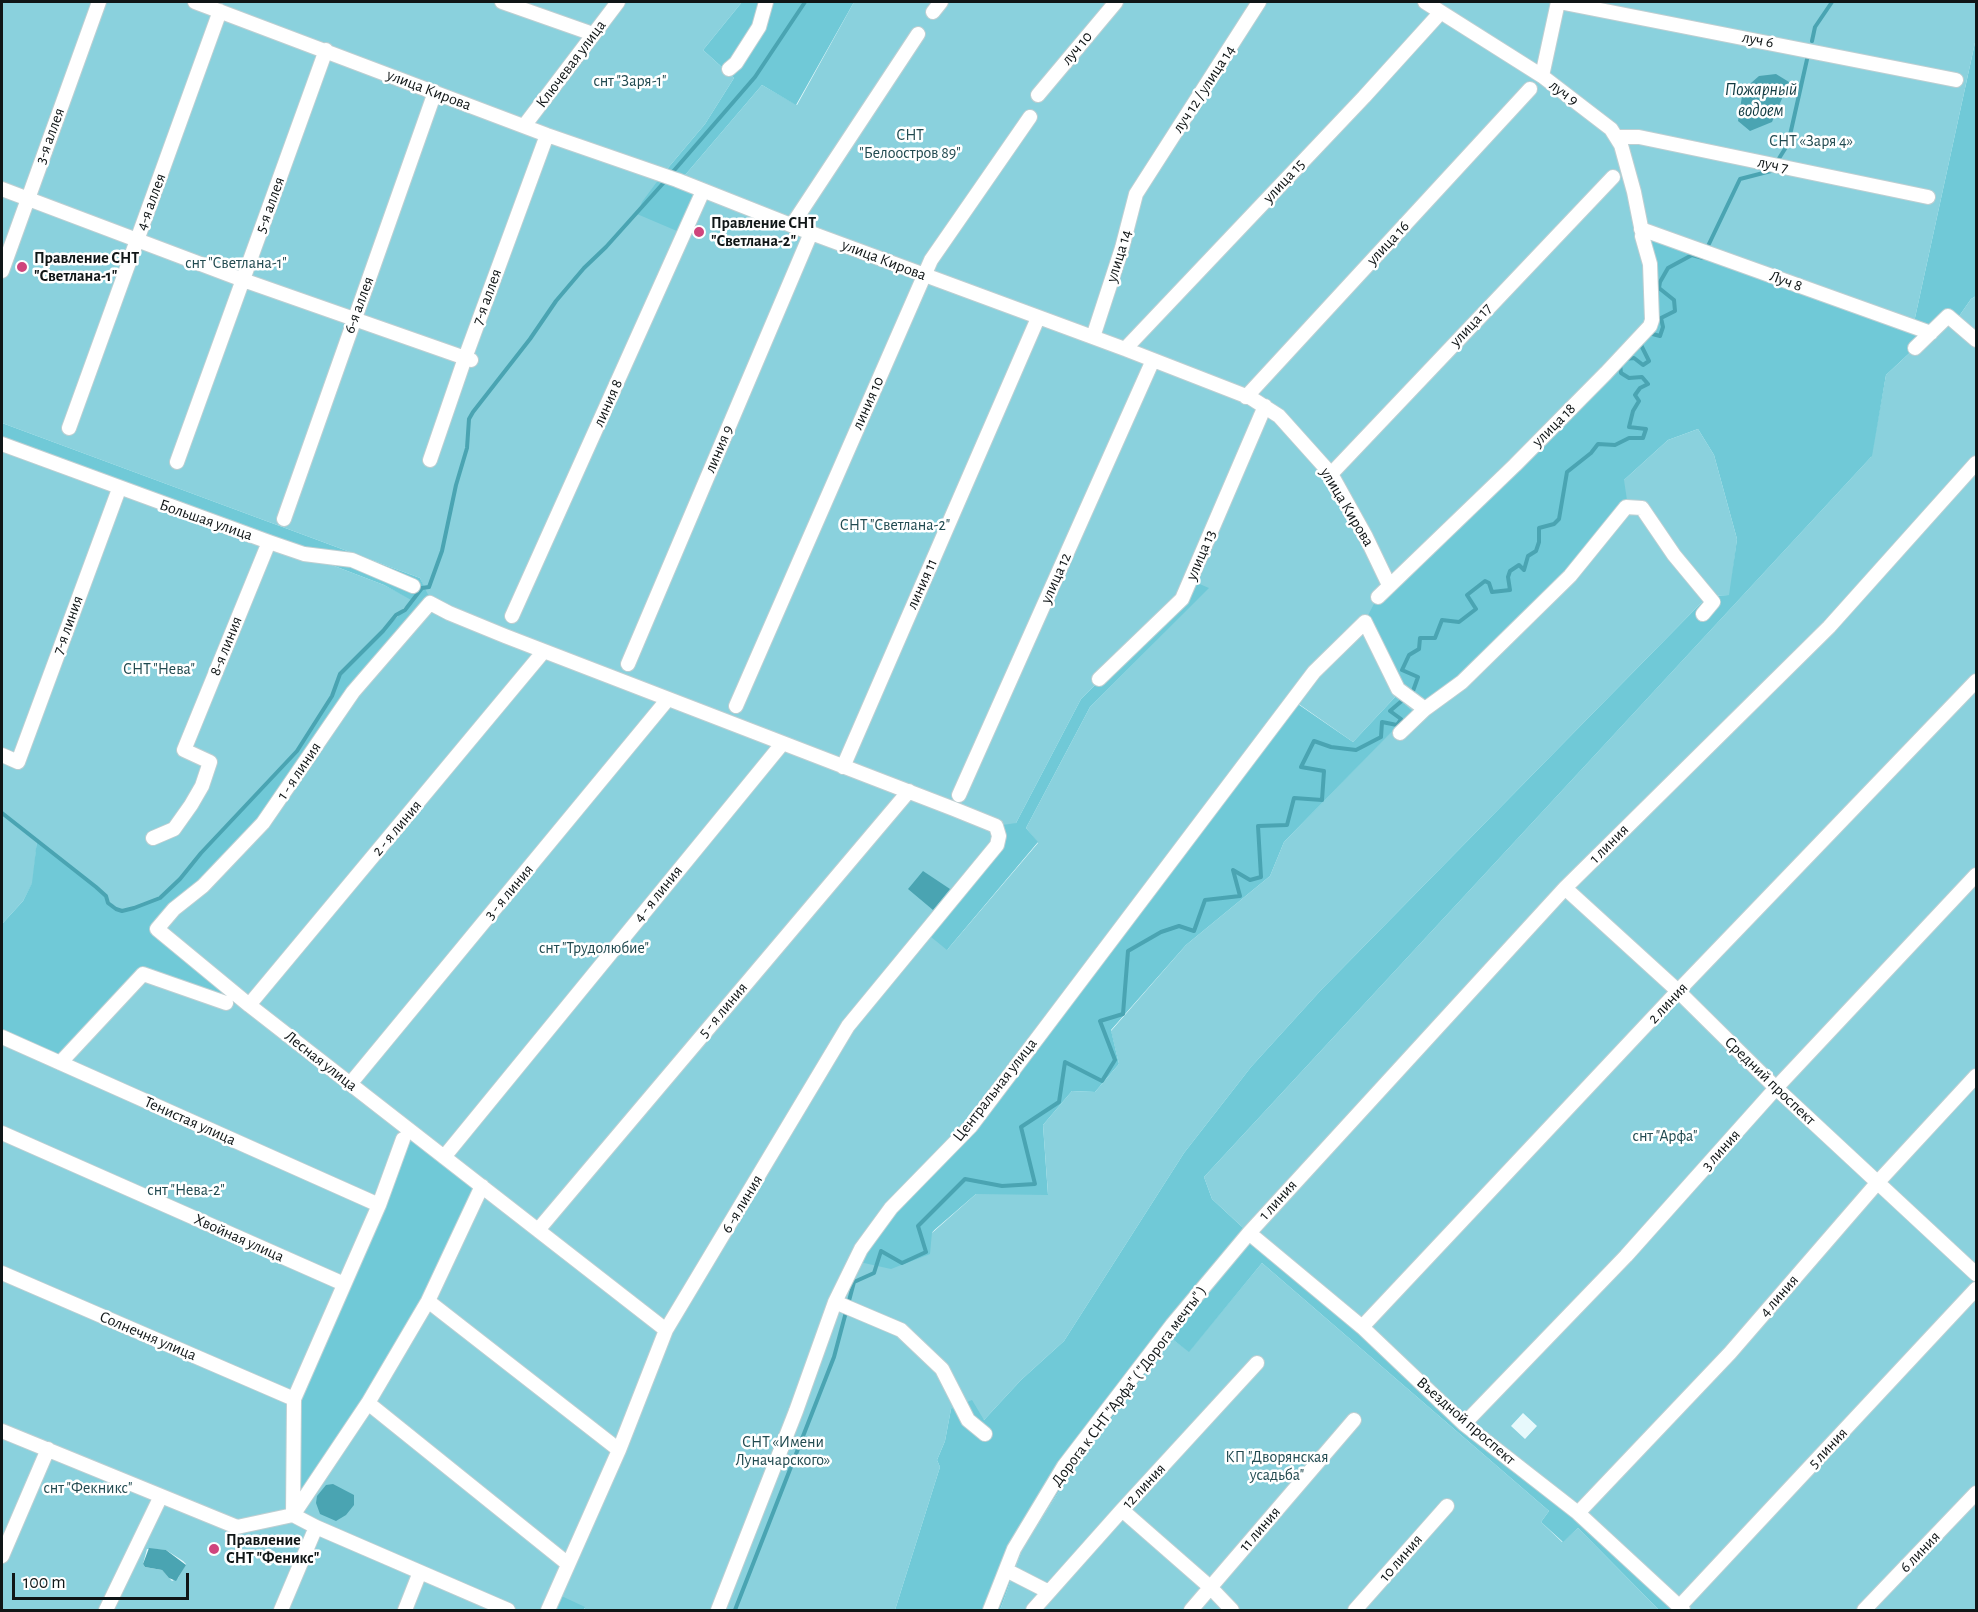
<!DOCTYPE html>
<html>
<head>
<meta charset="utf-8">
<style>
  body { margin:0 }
  #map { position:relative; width:1978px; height:1612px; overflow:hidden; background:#e7f9fc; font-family:"Alegreya Sans",sans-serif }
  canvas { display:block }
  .frame { position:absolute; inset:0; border:3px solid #101617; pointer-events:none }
  .scale { position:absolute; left:12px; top:1573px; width:177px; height:27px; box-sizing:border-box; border:3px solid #101617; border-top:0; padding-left:8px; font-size:18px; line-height:21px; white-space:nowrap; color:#101617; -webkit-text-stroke:4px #fff; paint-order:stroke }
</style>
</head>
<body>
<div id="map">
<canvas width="1978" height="1612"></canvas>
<div class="frame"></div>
<div class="scale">100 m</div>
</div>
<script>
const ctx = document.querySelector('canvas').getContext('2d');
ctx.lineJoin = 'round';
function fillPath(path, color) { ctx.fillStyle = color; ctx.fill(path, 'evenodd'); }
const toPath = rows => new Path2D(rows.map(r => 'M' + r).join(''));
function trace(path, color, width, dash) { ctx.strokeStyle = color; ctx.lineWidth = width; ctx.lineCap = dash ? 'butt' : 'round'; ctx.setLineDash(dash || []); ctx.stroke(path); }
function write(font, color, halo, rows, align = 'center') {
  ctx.font = font + ' "Alegreya Sans",sans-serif'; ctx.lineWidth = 5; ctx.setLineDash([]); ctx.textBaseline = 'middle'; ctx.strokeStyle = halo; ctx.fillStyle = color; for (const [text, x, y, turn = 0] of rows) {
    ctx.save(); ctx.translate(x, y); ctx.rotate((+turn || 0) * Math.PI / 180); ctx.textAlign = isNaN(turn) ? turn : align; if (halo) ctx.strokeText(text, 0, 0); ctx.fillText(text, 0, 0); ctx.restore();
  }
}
const green = toPath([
  [2,2,196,2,218,10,221,2,742,2,703,50,734,78,705,124,662,175,680,181,762,85,797,105,854,2,1976,2,1976,38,1913,327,1651,297,1624,480,1668,440,1698,429,1714,455,1737,539,1730,595,1708,596,1321,990,1251,1067,1184,1153,1064,1341,1021,1380,984,1420,951,1409,945,1441,937,1460,940,1467,895,1610,584,1610,585,1608,506,1610,491,1603,488,1610,2,1610,2,1037,162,932,203,886,424,588,420,578,2,423],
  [1208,588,1090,707,1026,828,1038,843,947,950,997,845,1016,823,1081,699,1182,599],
  [1396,696,1411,711,1284,842,1270,876,1186,945,1111,1031,1119,1064,1095,1092,1072,1091,1043,1125,1048,1194,976,1194,932,1233,1293,700,1353,742],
  [147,1549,166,1550,183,1561,186,1564,178,1578,172,1581,162,1570,145,1567,143,1564],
  [1976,296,1976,1610,1683,1610,1240,1225,1212,1199,1204,1177,1871,457,1886,375,1932,332,1955,322,1971,299],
  [1523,1413,1537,1426,1525,1439,1511,1426],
  [2,444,303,554,384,585,413,600,396,615,340,674,336,686,323,711,297,751,201,853,191,867,160,898,138,906,121,911,108,901,37,841,33,882,23,901,2,924],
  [1262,1263,1549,1511,1541,1522,1562,1542,1578,1528,1659,1610,1000,1610,1023,1547,1073,1470,1172,1339,1189,1351]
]);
const forest = toPath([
  [742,2,854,2,796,105,762,85,680,181,703,190,684,234,637,214,642,202,662,175,705,124,734,78,703,50],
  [1976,38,1976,296,1971,299,1955,322,1948,317,1886,375,1872,456,1204,1177,1212,1199,1240,1225,1683,1610,1659,1610,1578,1528,1563,1542,1541,1522,1549,1511,1262,1263,1189,1352,1172,1339,1073,1470,1023,1547,1000,1610,895,1610,940,1467,937,1460,945,1441,951,1409,972,1400,984,1420,1021,1380,1064,1341,1184,1153,1251,1067,1321,990,1708,596,1729,595,1737,539,1714,455,1698,429,1668,440,1624,480,1628,507,1462,682,1423,708,1398,689,1364,623,1376,600,1650,326,1641,228,1913,327],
  [2,423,420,578,433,605,353,692,263,823,162,932,240,998,233,1005,143,974,54,1060,2,1037,2,924,23,901,32,883,37,840,106,896,108,901,121,911,160,898,191,867,201,853,297,751,323,711,336,686,340,674,413,601,384,585,303,554,2,444],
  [1190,580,1209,588,1090,707,1026,828,1038,842,947,950,925,932,996,845,996,826,1016,823,1081,699,1182,599],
  [1396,696,1412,711,1284,842,1270,876,1186,945,1111,1030,1119,1064,1095,1092,1072,1091,1043,1125,1048,1195,976,1194,932,1232,930,1254,891,1269,855,1261,867,1240,971,1126,1292,700,1353,742],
  [411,1131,478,1183,431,1294,293,1508,294,1407],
  [555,1593,585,1607,584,1610,548,1610]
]);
const water = toPath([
  [1776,74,1789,82,1772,122,1750,131,1738,121,1743,90,1759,76],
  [923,871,950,889,933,910,908,889],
  [333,1484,354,1495,354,1505,346,1515,336,1521,320,1514,316,1503,317,1496,326,1485],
  [149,1548,166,1550,186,1565,176,1581,169,1578,162,1570,145,1567,143,1564]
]);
const stream = toPath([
  [1812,41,1815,27,1832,2],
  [1778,160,1788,144,1808,55],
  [671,174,755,77,805,2],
  [1708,246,1740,179,1771,171],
  [1649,333,1660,336,1663,327,1661,318,1675,311,1674,300,1659,288,1660,282,1668,268,1692,255,1703,258],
  [1625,359,1634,358,1643,365,1649,361,1641,345,1643,341],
  [1413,691,1418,677,1402,670,1409,655,1419,649,1420,638,1435,638,1442,620,1459,622,1476,609,1467,595,1485,581,1489,583,1492,592,1510,590,1508,577,1510,571,1519,565,1524,570,1528,556,1536,551,1539,542,1539,528,1554,524,1559,519,1567,472,1591,453,1598,444,1615,445,1629,438,1643,438,1646,429,1629,427,1633,411,1639,401,1635,395,1640,388,1648,384,1642,377,1629,378,1621,373,1620,364],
  [2,813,96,887,106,896,108,903,116,909,122,911,134,908,160,898,180,879,201,853,297,751,332,696,340,674,383,631,396,615,405,610,422,588,429,587,442,551,456,485,467,448,469,419,473,412,530,339,556,301,584,268,606,247,667,179],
  [735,1610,834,1357,854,1282,874,1273,881,1251,902,1263,926,1252,918,1226,965,1179,1002,1186,1035,1184,1021,1127,1059,1102,1065,1062,1102,1081,1115,1060,1100,1021,1123,1014,1128,951,1161,932,1179,926,1194,931,1205,900,1240,896,1233,870,1250,880,1261,877,1258,826,1287,825,1294,798,1322,800,1324,771,1301,767,1314,741,1331,747,1356,750,1381,737,1382,722,1397,725,1401,719,1390,711,1404,699]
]);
const minor = toPath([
  [195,2,547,135,677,180,811,233,1125,349,1251,398,1279,416,1331,474,1366,537,1389,585],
  [502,2,593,34],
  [1425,2,1542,76,1611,129,1621,145,1634,192,1642,232],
  [1559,2,1956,80],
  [933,12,941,2],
  [729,69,736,63,759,27,766,2],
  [1542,76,1558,2],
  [1038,95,1116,2],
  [524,126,618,2],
  [1618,137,1639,137,1928,197],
  [2,189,243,280,471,360],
  [792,225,918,34],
  [1641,229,1931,333],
  [2,271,99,2],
  [1093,337,1122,248,1136,194,1259,2],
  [1915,348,1948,316,1976,340],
  [1125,349,1364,97,1441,12],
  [1246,397,1530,89],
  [69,428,220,11],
  [2,444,269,542,304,554,352,560,413,586],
  [430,460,465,358,547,135],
  [177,462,326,50],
  [1331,474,1613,177],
  [284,519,435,92],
  [1378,597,1515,465,1606,373,1650,326,1652,320,1650,264,1642,236],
  [512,616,703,191],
  [628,664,811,233],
  [1099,679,1182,599,1265,406],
  [736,706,931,260,1030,117],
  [1400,733,1425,709,1462,682,1570,576,1626,507,1642,508,1674,555,1713,602,1703,614],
  [2,755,18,762,119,489],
  [843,767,1038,318],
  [959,795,1153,360],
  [153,838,174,829,191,805,202,786,210,762,184,750,269,542],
  [1565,888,1678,991,1776,1088,1976,1274],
  [249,1005,544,651],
  [2,1037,379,1205],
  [60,1063,143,974,226,1003],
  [350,1084,668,699],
  [2,1133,344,1284],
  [444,1157,782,744],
  [538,1230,909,791],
  [1249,1233,1362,1327,1464,1424,1578,1513,1683,1610],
  [2,1273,294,1399],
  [428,1301,619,1450],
  [835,1302,901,1330,942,1369,968,1420,985,1434],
  [1362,1327,1678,991,1976,681],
  [368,1403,568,1564],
  [1464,1424,1626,1256,1776,1088,1976,875],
  [2,1431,237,1527,293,1515,316,1527,508,1610],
  [1122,1510,1210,1587,1232,1610],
  [1578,1513,1730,1353,1878,1182,1976,1076],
  [293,1515,294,1399,379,1205,403,1139],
  [293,1515,368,1403,428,1301,482,1186],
  [2,1556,48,1449],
  [1006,1570,1049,1592],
  [1679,1607,1976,1289],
  [106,1610,161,1496],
  [281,1610,316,1527],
  [405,1610,420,1572],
  [548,1610,619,1450,666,1330,848,1026,997,845,999,836,996,826,954,809,505,636,449,613,430,603,353,692,263,823,203,886,174,909,157,929,249,1005,666,1330],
  [718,1610,796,1411,835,1302,861,1249,891,1208,971,1126,1314,672,1365,622,1398,689,1425,709],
  [990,1610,1014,1549,1064,1466,1172,1325,1249,1233,1565,888,1829,627,1976,463],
  [1033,1610,1122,1510,1257,1363],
  [1191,1610,1354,1420],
  [1355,1610,1447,1506],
  [1864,1610,1976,1493]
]);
const markers = [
  [699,232,6,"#cf457d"],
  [22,267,6,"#cf457d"],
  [214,1549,6,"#cf457d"]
];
const streetNames = [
  ["луч 6",1758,40,11],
  ["луч 10",1077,48,-50],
  ["Ключевая улица",571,64,-53],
  ["луч 12 / улица 14",1204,89,-57],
  ["улица Кирова",429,90,21],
  ["луч 9",1564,93,37],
  ["3-я аллея",50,136,-70],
  ["луч 7",1773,165,12],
  ["улица 15",1284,181,-47],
  ["4-я аллея",151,202,-70],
  ["5-я аллея",270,205,-70],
  ["улица 16",1388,243,-47],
  ["улица 14",1119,256,-73],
  ["улица Кирова",884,260,21],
  ["Луч 8",1786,281,20],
  ["7-я аллея",487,297,-70],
  ["6-я аллея",359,305,-70],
  ["улица 17",1471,325,-47],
  ["линия 8",608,403,-66],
  ["линия 10",868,403,-66],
  ["улица 18",1554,425,-45],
  ["линия 9",719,449,-67],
  ["улица Кирова",1347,507,59],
  ["Большая улица",206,520,19],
  ["улица 13",1201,555,-67],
  ["улица 12",1056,578,-66],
  ["линия 11",922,584,-66],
  ["7-я линия",68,625,-70],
  ["8-я линия",226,646,-68],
  ["1 - я линия",299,771,-56],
  ["2 - я линия",397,828,-50],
  ["1 линия",1609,844,-45],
  ["3 - я линия",509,892,-50],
  ["4 - я линия",658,894,-51],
  ["2 линия",1668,1003,-47],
  ["5 - я линия",723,1010,-50],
  ["Лесная улица",321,1061,38],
  ["Средний проспект",1770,1081,44],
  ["Центральная улица",995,1090,-52],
  ["Тенистая улица",190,1121,24],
  ["3 линия",1721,1150,-48],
  ["1 линия",1278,1200,-48],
  ["6 -я линия",742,1204,-59],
  ["Хвойная улица",239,1238,24],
  ["4 линия",1779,1296,-49],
  ["Солнечня улица",148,1336,23],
  ["Дорога к СНТ \"Арфа\" ( \"Дорога мечты\" )",1129,1386,-53],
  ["Въездной проспект",1466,1421,41],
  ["5 линия",1828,1448,-47],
  ["12 линия",1144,1486,-47],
  ["11 линия",1260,1529,-49],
  ["6 линия",1920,1552,-46],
  ["10 линия",1401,1558,-49]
];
const parkNames = [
  ["снт \"Заря-1\"",630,81],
  ["СНТ",910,135],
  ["\"Белоостров 89\"",910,153],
  ["СНТ «Заря 4»",1811,141],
  ["снт \"Светлана-1\"",236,263],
  ["СНТ \"Светлана-2\"",895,525],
  ["СНТ \"Нева\"",159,669],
  ["снт \"Трудолюбие\"",594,948],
  ["снт \"Арфа\"",1665,1136],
  ["снт \"Нева-2\"",186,1190],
  ["СНТ «Имени",783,1442],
  ["Луначарского»",783,1460],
  ["КП \"Дворянская",1277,1457],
  ["усадьба\"",1277,1475],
  ["снт \"Фекникс\"",88,1488]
];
const poiNames = [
  ["Правление СНТ",711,223],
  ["\"Светлана-2\"",711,241],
  ["Правление СНТ",34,258],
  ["\"Светлана-1\"",34,276],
  ["Правление",226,1540],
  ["СНТ \"Феникс\"",226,1558]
];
const waterNames = [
  ["Пожарный",1761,90],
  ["водоем",1761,111]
];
fillPath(green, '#8ad1dd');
fillPath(forest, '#70c9d7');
fillPath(water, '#4aa4b2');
trace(stream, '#4aa4b2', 4);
trace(minor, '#becfd2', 16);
trace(minor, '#fff', 14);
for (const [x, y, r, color] of markers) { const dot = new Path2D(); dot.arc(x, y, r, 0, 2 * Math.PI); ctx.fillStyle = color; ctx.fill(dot); trace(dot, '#fff', 2); }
write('16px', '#101617', '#fff', streetNames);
write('16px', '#214a50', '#fff', parkNames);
write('bold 16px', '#101617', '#fff', poiNames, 'left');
write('italic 18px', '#103a41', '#fff', waterNames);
</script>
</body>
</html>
